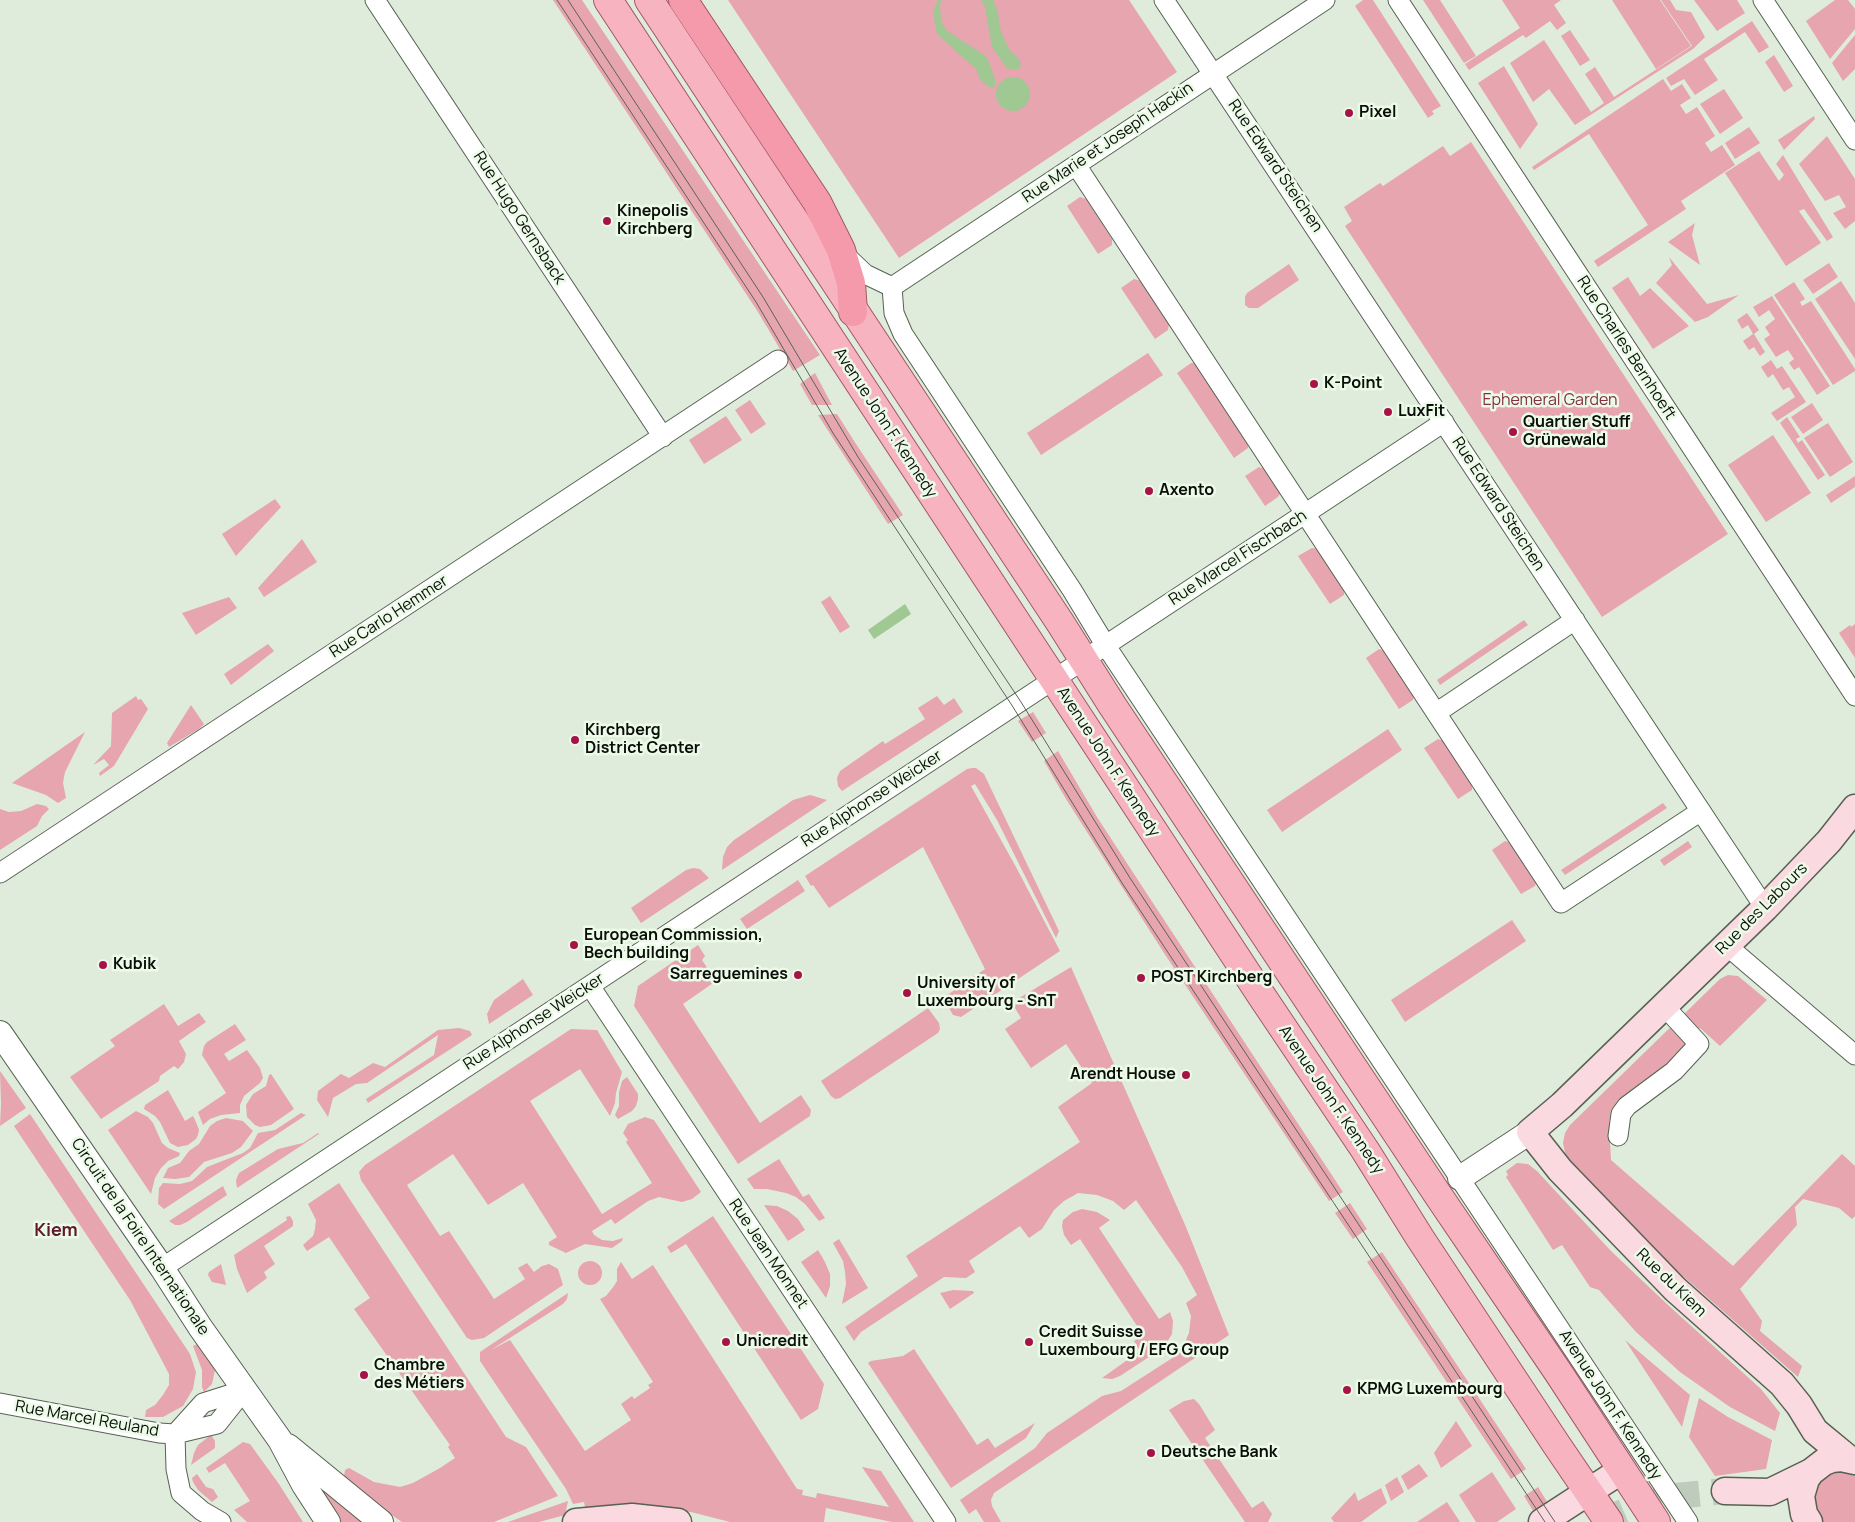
<!DOCTYPE html>
<html>
<head>
<meta charset="utf-8">
<style>
  body { margin:0 }
  canvas { display:block; background:#dfecdb }
</style>
</head>
<body>
<canvas width="1855" height="1522"></canvas>
<script>
const ctx = document.querySelector('canvas').getContext('2d');
ctx.lineJoin = 'round';
function fillPath(path, color) { ctx.fillStyle = color; ctx.fill(path, 'evenodd'); }
const toPath = rows => new Path2D(rows.map(r => 'M' + r).join(''));
function trace(path, color, width, dash) { ctx.strokeStyle = color; ctx.lineWidth = width; ctx.lineCap = dash ? 'butt' : 'round'; ctx.setLineDash(dash || []); ctx.stroke(path); }
function write(font, color, halo, rows, align = 'center') {
  ctx.font = font + ' Manrope,sans-serif'; ctx.lineWidth = 5; ctx.setLineDash([]); ctx.textBaseline = 'middle'; ctx.strokeStyle = halo; ctx.fillStyle = color; for (const [text, x, y, turn = 0] of rows) {
    ctx.save(); ctx.translate(x, y); ctx.rotate((+turn || 0) * Math.PI / 180); ctx.textAlign = isNaN(turn) ? turn : align; if (halo) ctx.strokeText(text, 0, 0); ctx.fillText(text, 0, 0); ctx.restore();
  }
}
const green = toPath([
  [553,0,582,0,820,355,793,371,758,312],
  [728,0,1129,0,1177,72,899,258],
  [1363,0,1373,0,1441,106,1432,111,1434,114,1428,118,1355,6],
  [1423,0,1440,0,1476,56,1464,63],
  [1502,0,1561,0,1554,5,1566,23,1557,30,1550,21,1526,38,1523,35,1469,70,1465,64,1520,28],
  [1612,0,1660,0,1691,46,1656,69],
  [1661,0,1670,0,1676,10,1691,12,1705,37,1693,49,1575,125,1549,89,1533,102,1510,63,1544,40,1591,112,1604,103,1585,74,1595,67,1614,97,1692,46],
  [1694,0,1737,0,1745,13,1717,31],
  [1835,0,1848,0,1855,9,1855,29,1830,59,1806,21],
  [1752,21,1769,47,1759,53,1745,32,1704,59,1718,80,1695,95,1684,79,1671,86,1666,78],
  [1570,30,1590,60,1580,66,1561,36],
  [1855,35,1855,69,1843,81,1832,63],
  [1774,55,1793,86,1784,92,1765,62],
  [1504,66,1538,124,1520,149,1478,83],
  [1663,79,1671,91,1682,84,1691,98,1680,105,1686,114,1697,107,1715,136,1705,143,1711,152,1722,145,1735,165,1681,201,1686,209,1598,267,1594,261,1648,225,1589,134,1534,170,1532,167],
  [1724,89,1743,118,1720,134,1700,104],
  [1814,116,1815,119,1784,150,1778,140],
  [1749,127,1760,143,1735,159,1725,143],
  [1827,136,1855,179,1855,221,1845,229,1833,213,1846,207,1839,195,1825,201,1799,164],
  [1471,142,1728,534,1602,617,1345,226,1352,221,1344,207,1380,183,1383,186,1443,146,1450,156],
  [1759,151,1779,181,1784,175,1776,164,1783,155,1833,237,1827,241,1804,209,1799,211,1821,243,1786,266,1725,173],
  [1080,197,1086,199,1112,239,1112,245,1098,254,1067,206],
  [1695,223,1692,235,1700,265,1668,242],
  [1669,257,1707,304,1739,295,1708,317,1695,322,1656,283,1672,265],
  [1829,263,1838,277,1813,294,1803,280],
  [1289,264,1299,280,1258,308,1249,308,1245,305,1245,297,1247,293],
  [1628,277,1640,296,1650,288,1689,326,1653,349,1612,288],
  [1134,279,1141,281,1169,324,1168,330,1155,339,1121,288],
  [1841,281,1855,303,1855,359,1815,299],
  [1794,282,1805,299,1800,302,1802,306,1811,301,1855,369,1855,371,1833,385,1774,295],
  [1772,296,1830,386,1817,395,1799,367,1794,370,1789,363,1794,359,1788,350,1776,357,1764,339,1770,335,1765,327,1775,319,1769,310,1759,317,1753,307],
  [1747,313,1759,330,1754,334,1765,352,1760,356,1754,347,1749,350,1743,341,1753,334,1748,325,1742,329,1737,320],
  [1148,353,1163,375,1041,455,1027,433],
  [1771,360,1777,369,1782,366,1806,402,1777,421,1771,413,1795,397,1789,387,1783,390,1773,374,1768,378,1761,367],
  [1191,363,1196,363,1248,443,1248,448,1234,458,1177,373],
  [815,373,832,405,812,405,800,384],
  [750,400,766,424,751,434,735,410],
  [1812,403,1823,420,1803,434,1791,417],
  [837,414,856,444,903,515,888,524,818,415],
  [726,416,742,440,704,464,689,440],
  [1787,417,1800,437,1796,439,1798,443,1802,440,1825,475,1818,480,1780,423],
  [1828,423,1853,462,1830,477,1804,438],
  [1773,435,1811,493,1766,522,1728,465],
  [1259,467,1265,469,1278,488,1280,494,1278,497,1265,506,1245,476],
  [1855,476,1855,487,1831,503,1826,495],
  [275,499,281,507,236,556,222,534],
  [302,539,317,562,264,597,258,588],
  [1312,548,1318,549,1344,589,1344,595,1330,604,1298,556],
  [830,596,850,627,840,633,821,602],
  [229,597,237,608,196,635,182,613],
  [1524,620,1528,625,1440,685,1437,680],
  [1855,624,1855,658,1839,633,1850,625,1851,627],
  [268,644,274,651,231,685,224,674],
  [1379,649,1385,651,1414,696,1413,700,1399,709,1366,658],
  [136,696,138,700,141,699,148,709,114,766,100,776,99,773,109,765,104,759,93,765,111,746,112,713],
  [937,696,944,705,954,698,963,712,842,791,838,786,837,778,840,771,883,741,885,744,925,719,918,708],
  [191,705,204,724,199,729,169,747,167,743],
  [1033,712,1046,733,1032,742,1018,721],
  [1388,729,1402,750,1282,832,1267,810],
  [85,732,65,772,63,783,66,798,58,803,46,795,12,783],
  [1438,739,1444,741,1472,784,1472,790,1458,799,1424,748],
  [1058,751,1097,817,1149,897,1343,1192,1329,1201,1164,953,1066,799,1044,761],
  [972,768,976,768,984,774,1059,931,1056,938,997,820,975,784,971,786,1016,867,1060,951,961,1017,953,1015,943,998,985,969,923,847,829,908,813,885,811,886,805,876,967,769],
  [810,795,827,800,722,870,723,857,727,847,734,840,793,800],
  [1663,803,1667,808,1565,875,1561,870],
  [37,804,46,806,49,809,42,816,37,826,0,850,0,809,9,812,21,811],
  [1505,841,1511,843,1536,883,1535,886,1521,894,1492,850],
  [1688,841,1692,847,1664,866,1660,860],
  [693,868,700,869,709,878,641,923,631,908,686,870],
  [798,880,805,891,747,929,740,919],
  [1512,920,1526,941,1405,1022,1391,1000],
  [698,945,705,956,702,960,716,981,683,1004,760,1123,801,1095,811,1110,810,1116,738,1164,634,1006,638,986],
  [1071,967,1186,1227,1229,1335,994,1493,991,1500,992,1506,1001,1522,984,1522,976,1509,969,1514,960,1500,1035,1448,1047,1433,1102,1396,1121,1391,1177,1355,1183,1347,1189,1333,1191,1316,1186,1303,1197,1295,1182,1267,1136,1200,1124,1210,1113,1201,1097,1195,1078,1193,1064,1201,1054,1210,1042,1229,1029,1238,1020,1226,969,1261,975,1272,966,1278,944,1277,861,1332,854,1341,845,1327,918,1276,906,1256,1080,1142,1058,1107,1092,1083,1066,1044,1031,1068,1005,1029,1021,1018,1015,1008,1016,1003,1021,997],
  [1728,975,1738,976,1767,1000,1720,1046,1700,1028,1668,1064,1645,1084,1620,1099,1611,1110,1609,1123,1611,1160,1733,1266,1842,1154,1855,1166,1855,1216,1852,1219,1839,1208,1803,1199,1795,1207,1797,1225,1740,1289,1762,1321,1760,1331,1802,1366,1798,1377,1676,1270,1570,1162,1565,1153,1563,1143,1565,1133,1570,1125,1720,979],
  [523,979,533,995,489,1024,487,1014,494,1000],
  [164,1004,178,1026,199,1013,206,1022,179,1041,186,1054,184,1062,178,1069,174,1066,160,1076,159,1081,101,1119,70,1077,115,1046,110,1040],
  [928,1008,939,1023,940,1029,938,1033,840,1098,835,1099,831,1096,821,1081],
  [235,1024,246,1040,224,1054,229,1061,247,1050,260,1068,263,1078,260,1083,244,1096,240,1105,240,1113,221,1115,210,1119,203,1125,198,1112,226,1093,202,1055,204,1046,207,1042],
  [459,1028,470,1031,472,1035,368,1103,366,1099,434,1055,438,1035,367,1083,356,1084,333,1098,328,1117,317,1100,318,1091,341,1074,349,1078,373,1063,385,1067,438,1030],
  [571,1029,597,1030,622,1072,616,1093,615,1103,610,1116,580,1069,530,1101,602,1214,652,1183,626,1142,628,1140,623,1133,628,1124,645,1117,654,1120,701,1192,692,1199,682,1202,659,1197,648,1201,615,1224,611,1219,592,1231,594,1235,602,1240,613,1241,623,1238,622,1241,612,1248,585,1244,566,1253,549,1245,549,1242,557,1237,523,1183,488,1205,453,1154,407,1185,440,1236,449,1231,494,1299,525,1279,518,1268,527,1263,534,1272,542,1266,549,1264,558,1269,563,1285,484,1338,472,1340,467,1338,463,1332,361,1180,359,1172,365,1165],
  [0,1071,26,1108,0,1126,1,1104],
  [271,1074,294,1109,271,1125,260,1127,255,1125,247,1117,246,1105,253,1094,266,1086,269,1075],
  [627,1077,638,1094,638,1099,636,1106,632,1111,618,1119,615,1115,619,1106,619,1092,622,1081],
  [168,1090,185,1121,193,1116,196,1122,199,1130,198,1135,196,1139,188,1145,178,1147,170,1143,160,1122,155,1116,144,1109,145,1105],
  [136,1111,148,1117,153,1123,162,1143,168,1148,180,1153,179,1156,168,1161,161,1168,155,1178,151,1194,108,1130],
  [301,1113,306,1115,164,1209,158,1204,159,1188,163,1183,180,1184,192,1181,207,1167,243,1153,250,1148,258,1133,275,1130],
  [30,1114,190,1354,196,1372,193,1389,183,1406,163,1417,145,1417,146,1410,155,1405,163,1395,169,1385,169,1374,130,1300,14,1126],
  [226,1118,243,1121,253,1131,241,1147,232,1153,204,1162,189,1177,175,1179,163,1178,168,1168,180,1163,189,1151,199,1144,210,1126,217,1121],
  [318,1133,319,1134,237,1188,236,1180,239,1173,278,1149,303,1143],
  [779,1159,803,1197,809,1194,825,1218,819,1221,805,1204,796,1197,786,1193,767,1189,754,1189,747,1179],
  [1517,1163,1528,1164,1537,1171,1611,1251,1668,1305,1761,1389,1780,1413,1775,1431,1730,1407,1680,1372,1636,1332,1599,1290,1590,1287,1562,1245,1553,1250,1506,1177,1508,1175,1506,1171],
  [339,1183,506,1437,526,1447,558,1496,494,1522,402,1522,383,1509,344,1476,345,1470,349,1468,374,1482,400,1487,413,1483,440,1468,455,1458,448,1447,450,1445,354,1309,370,1298,329,1237,307,1251,303,1245,313,1236,315,1229,316,1220,308,1204],
  [223,1186,227,1195,187,1222,180,1225,175,1225,169,1221],
  [1350,1203,1367,1229,1353,1239,1335,1213],
  [764,1205,777,1206,788,1211,798,1219,805,1230,788,1241],
  [1082,1209,1097,1212,1110,1220,1099,1228,1159,1319,1170,1312,1173,1321,1172,1334,1167,1342,1158,1351,1120,1376,1112,1379,1102,1378,1140,1351,1134,1341,1143,1335,1080,1239,1071,1245,1064,1235,1062,1226,1063,1220,1073,1212],
  [290,1216,293,1221,293,1226,264,1246,275,1264,264,1272,267,1278,247,1293,237,1269,234,1255,287,1220,286,1217],
  [713,1216,824,1384,818,1409,801,1420,686,1244,671,1253,667,1247],
  [839,1239,868,1288,842,1304,846,1284,845,1272,843,1261,833,1243],
  [818,1250,825,1262,830,1274,830,1286,826,1298,801,1262],
  [1382,1252,1526,1469,1511,1479,1367,1262],
  '578 1273a12 12 0 1 1 24 0a12 12 0 1 1-24 0Z',
  [621,1262,632,1279,653,1265,797,1489,803,1490,802,1495,816,1498,817,1493,889,1507,862,1467,881,1471,914,1522,892,1522,826,1508,824,1522,730,1522,691,1512,648,1508,586,1512,584,1502,573,1504,566,1489,480,1361,480,1352,568,1293,567,1299,563,1304,491,1350,510,1340,585,1451,631,1420,621,1404,632,1396,634,1399,650,1388,648,1385,653,1382,600,1299,606,1296,614,1286,617,1281,617,1269],
  [221,1264,226,1285,212,1282,208,1275,209,1272],
  [953,1290,973,1291,974,1293,950,1309,940,1293],
  [1625,1340,1690,1395,1682,1427],
  [199,1343,211,1360,215,1370,212,1384,204,1392,202,1387,202,1370,193,1346],
  [914,1349,977,1445,988,1438,995,1448,1035,1423,1026,1438,951,1488,868,1363,871,1361,903,1356],
  [1699,1398,1728,1417,1772,1440,1766,1469,1715,1476,1689,1437],
  [1194,1399,1199,1404,1215,1430,1205,1438,1252,1508,1263,1501,1272,1514,1268,1522,1245,1522,1169,1410,1184,1401],
  [1456,1421,1472,1446,1441,1468,1434,1453],
  [211,1435,215,1441,215,1448,191,1465,194,1453,198,1445],
  [243,1442,250,1444,279,1484,303,1522,247,1522,234,1510,250,1501,225,1463,209,1473,206,1468],
  [1419,1464,1428,1476,1408,1490,1401,1476],
  [1832,1468,1855,1472,1855,1522,1821,1522,1813,1514,1811,1487],
  [1492,1472,1516,1509,1497,1522,1476,1522,1459,1495],
  [197,1474,206,1487,213,1489,218,1497,212,1502,198,1490,193,1482,192,1478],
  [309,1475,366,1522,336,1522],
  [1397,1477,1404,1492,1391,1501,1385,1485],
  [1538,1487,1549,1505,1535,1514,1524,1496],
  [1381,1488,1387,1503,1361,1522,1334,1522,1331,1518,1355,1492,1358,1501],
  [568,1501,565,1515,539,1522,508,1522],
  [1447,1502,1460,1522,1417,1522]
]);
const water = toPath([
  [938,0,942,0,940,4,941,21,946,30,987,57,995,79,995,86,992,88,989,87,981,81,976,69,937,34,933,12],
  [981,0,993,0,998,12,1000,28,1008,48,1019,59,1021,66,1018,69,1011,70,1006,67,992,47,985,7],
  '996 94a17 17 0 1 1 34 0a17 17 0 1 1-34 0Z',
  [905,604,911,614,874,639,868,630]
]);
const secondaryTunnel = toPath([
  [1600,1522,1630,1509,1676,1496,1725,1491]
]);
const minor = toPath([
  [375,0,663,437],
  [1164,0,1765,908],
  [1398,0,1855,696],
  [1763,0,1855,140],
  [1076,165,1561,903,1701,811],
  [844,254,865,274,892,287],
  [892,287,894,313,903,334,1072,590,1106,646,1688,1522],
  [892,287,1325,0],
  [1436,713,1575,620],
  [0,873,778,360],
  [1726,945,1855,1055],
  [590,986,946,1522],
  [1618,1136,1621,1114,1627,1106,1674,1071,1699,1044,1664,1006],
  [162,1268,1444,422],
  [0,1403,159,1433,175,1434,217,1424,244,1390],
  [221,1522,202,1511,181,1493,176,1469,175,1434,203,1403,244,1390]
]);
const tertiary = toPath([
  [0,1033,162,1268,200,1327,280,1440,304,1485,328,1522],
  [1460,1178,1530,1132],
  [288,1446,381,1522]
]);
const secondary = toPath([
  [1849,1459,1815,1431,1799,1405,1782,1384,1675,1289,1560,1170,1530,1132,1562,1105,1765,908,1829,841,1855,808],
  [1725,1491,1770,1492,1811,1472],
  [576,1522,632,1517,678,1522],
  [1542,1522,1622,1470],
  [1809,1522,1804,1514,1801,1496,1806,1479,1811,1472,1824,1462,1832,1459,1841,1458,1855,1461]
]);
const primary = toPath([
  [608,0,1261,995,1365,1150,1420,1238,1556,1444,1609,1522],
  [649,0,1061,624,1112,705,1438,1195,1558,1372,1656,1522]
]);
const trunk = toPath([
  [683,0,817,202,841,250,851,283,853,312]
]);
const tram = toPath([
  [557,0,756,302,833,433,1013,707,1122,883,1545,1522],
  [568,0,763,297,858,457,1021,702,1130,878,1555,1522]
]);
const markers = [
  [1349,113,5,"#a81347"],
  [607,221,5,"#a81347"],
  [1314,384,5,"#a81347"],
  [1388,412,5,"#a81347"],
  [1513,432,5,"#a81347"],
  [1149,491,5,"#a81347"],
  [575,740,5,"#a81347"],
  [574,945,5,"#a81347"],
  [103,965,5,"#a81347"],
  [798,975,5,"#a81347"],
  [1141,978,5,"#a81347"],
  [907,993,5,"#a81347"],
  [1186,1075,5,"#a81347"],
  [726,1342,5,"#a81347"],
  [1029,1342,5,"#a81347"],
  [364,1375,5,"#a81347"],
  [1347,1390,5,"#a81347"],
  [1151,1453,5,"#a81347"]
];
const poiNames = [
  ["Pixel",1359,113],
  ["Kinepolis",617,212],
  ["Kirchberg",617,230],
  ["K-Point",1324,384],
  ["LuxFit",1398,412],
  ["Quartier Stuff",1523,423],
  ["Grünewald",1523,441],
  ["Axento",1159,491],
  ["Kirchberg",585,731],
  ["District Center",585,749],
  ["European Commission,",584,936],
  ["Bech building",584,954],
  ["Kubik",113,965],
  ["Sarreguemines",788,975,"right"],
  ["POST Kirchberg",1151,978],
  ["University of",917,984],
  ["Luxembourg - SnT",917,1002],
  ["Arendt House",1176,1075,"right"],
  ["Credit Suisse",1039,1333],
  ["Luxembourg / EFG Group",1039,1351],
  ["Unicredit",736,1342],
  ["Chambre",374,1366],
  ["des Métiers",374,1384],
  ["KPMG Luxembourg",1357,1390],
  ["Deutsche Bank",1161,1453]
];
const streetNames = [
  ["Rue Marie et Joseph Hackin",1108,143,-34],
  ["Rue Edward Steichen",1275,166,56],
  ["Rue Hugo Gernsback",519,218,57],
  ["Rue Charles Bernhoeft",1626,348,57],
  ["Avenue John F. Kennedy",885,423,57],
  ["Rue Edward Steichen",1498,504,57],
  ["Rue Marcel Fischbach",1238,558,-33],
  ["Rue Carlo Hemmer",389,617,-33],
  ["Avenue John F. Kennedy",1108,762,57],
  ["Rue Alphonse Weicker",872,799,-33],
  ["Rue des Labours",1762,909,-45],
  ["Rue Alphonse Weicker",534,1022,-33],
  ["Avenue John F. Kennedy",1331,1100,56],
  ["Circuit de la Foire Internationale",140,1237,56],
  ["Rue Jean Monnet",768,1254,56],
  ["Rue du Kiem",1671,1283,44],
  ["Avenue John F. Kennedy",1610,1405,57],
  ["Rue Marcel Reuland",87,1419,10]
];
const parkNames = [
  ["Ephemeral Garden",1550,401]
];
const neighbourhoodNames = [
  ["Kiem",56,1231]
];
fillPath(green, '#e6a5af');
fillPath(water, '#9fc892');
trace(secondaryTunnel, '#bfcbbc', 26, [26, 13]);
trace(minor, '#566153', 21);
trace(tertiary, '#566153', 26);
trace(secondary, '#566153', 29);
trace(primary, '#a15865', 30);
trace(trunk, '#a15865', 30);
trace(minor, '#fff', 19);
trace(tertiary, '#fff', 24);
trace(secondary, '#fbd9e0', 26);
trace(primary, '#f7b3c0', 28);
trace(trunk, '#f49aab', 28);
trace(tram, '#5b6259', 1);
for (const [x, y, r, color] of markers) { const dot = new Path2D(); dot.arc(x, y, r, 0, 2 * Math.PI); ctx.fillStyle = color; ctx.fill(dot); trace(dot, '#ecfae8', 2); }
write('bold 16px', '#0b0f0a', '#ecfae8', poiNames, 'left');
write('16px', '#0b0f0a', '#ecfae8', streetNames);
write('16px', '#842f43', '#ecfae8', parkNames);
write('bold 18px', '#5e192b', '#ecfae8', neighbourhoodNames);
</script>
</body>
</html>
